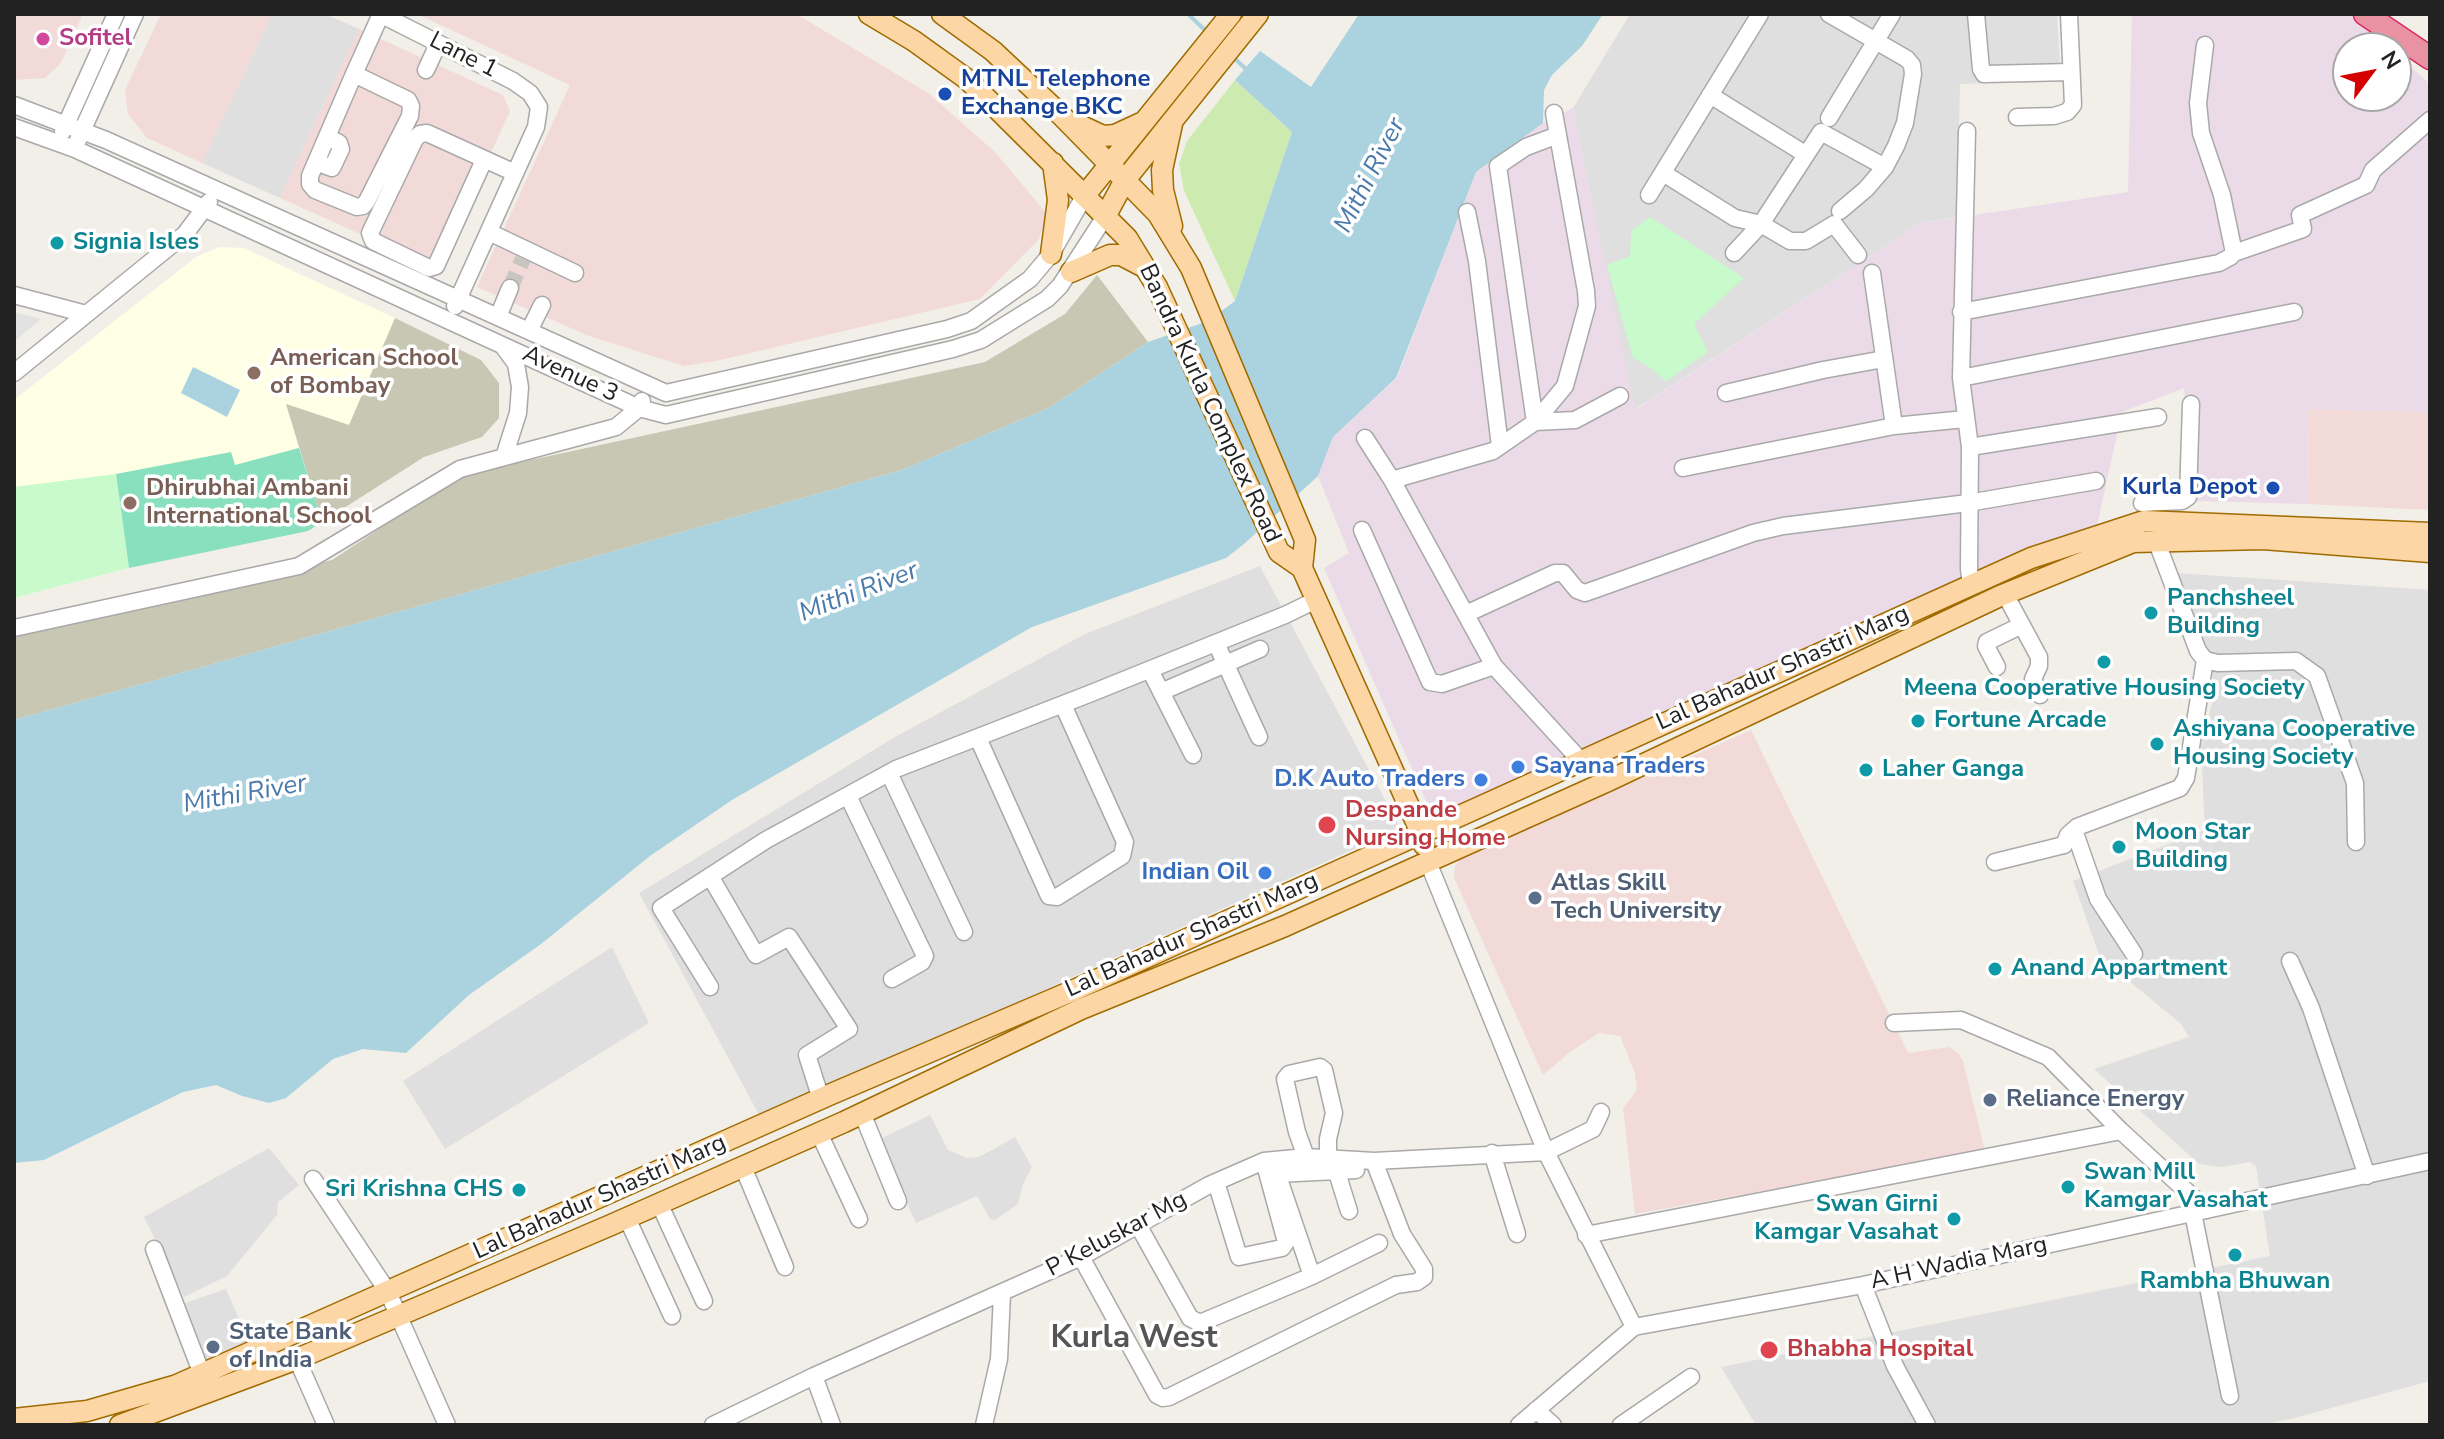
<!DOCTYPE html>
<html>
<head>
<meta charset="utf-8">
<style>
  body { margin:0 }
  #map { position:relative; width:2444px; height:1439px; overflow:hidden; background:#f2efe9; font-family:"Nunito Sans",sans-serif }
  canvas { display:block }
  .frame { position:absolute; inset:0; border:16px solid #222; pointer-events:none }
  .north { position:absolute; left:2332px; top:32px; width:80px; height:80px; box-sizing:border-box; background:#fff; border:2px solid #a7a7a7; border-radius:50%; rotate:58deg; font-size:22px; font-weight:700; line-height:32px; text-align:center; color:#222 }
  .north::after { content:''; display:block; margin:auto; width:28px; height:36px; background:#d40000; clip-path:polygon(50% 0,100% 100%,50% 72%,0 100%) }
</style>
</head>
<body>
<div id="map">
<canvas width="2444" height="1439"></canvas>
<div class="frame"></div>
<div class="north">N</div>
</div>
<script>
const ctx = document.querySelector('canvas').getContext('2d');
ctx.lineJoin = 'round';
function fillPath(path, color) { ctx.fillStyle = color; ctx.fill(path, 'evenodd'); }
const toPath = rows => new Path2D(rows.map(r => 'M' + r).join(''));
function trace(path, color, width, dash) { ctx.strokeStyle = color; ctx.lineWidth = width; ctx.lineCap = dash ? 'butt' : 'round'; ctx.setLineDash(dash || []); ctx.stroke(path); }
function write(font, color, halo, rows, align = 'center') {
  ctx.font = font + ' "Nunito Sans",sans-serif'; ctx.lineWidth = 7; ctx.setLineDash([]); ctx.textBaseline = 'middle'; ctx.strokeStyle = halo; ctx.fillStyle = color; for (const [text, x, y, turn = 0] of rows) {
    ctx.save(); ctx.translate(x, y); ctx.rotate((+turn || 0) * Math.PI / 180); ctx.textAlign = isNaN(turn) ? turn : align; if (halo) ctx.strokeText(text, 0, 0); ctx.fillText(text, 0, 0); ctx.restore();
  }
}
const residential = toPath([
  [272,14,325,14,359,29,280,198,202,163],
  [1630,14,2057,14,2061,81,1960,84,1957,217,1921,223,1634,410,1573,108],
  [1260,566,1400,828,1002,1009,859,1080,763,1122,639,893,895,737,1085,634],
  [2176,573,2430,590,2430,1381,2295,1418,2259,1425,1756,1425,1721,1367,2270,1256,2256,1166,2250,1162,2222,1167,2199,1164,2094,1069,2189,1037,2181,1024,2100,957,2073,881,2205,830,2201,745,2216,688],
  [612,947,649,1023,445,1149,403,1081],
  [930,1115,948,1150,967,1158,979,1157,1015,1137,1032,1167,1023,1184,1018,1204,995,1220,990,1219,977,1196,916,1223,878,1140],
  [269,1148,299,1185,278,1202,277,1215,227,1276,184,1297,144,1217],
  [226,1289,250,1344,207,1361,185,1303]
]);
const commercial = toPath([
  [14,14,83,14,61,63,45,78,14,80],
  [161,14,272,14,202,163,147,138,128,114,125,90],
  [417,14,796,14,928,93,995,152,1047,214,1039,239,980,299,716,361,684,366,589,336,477,287,570,85],
  [359,29,503,95,510,111,438,269,280,198],
  [2308,409,2430,412,2430,510,2307,504],
  [1751,730,1908,1053,1949,1047,1958,1053,1963,1061,1985,1151,1635,1214,1623,1108,1637,1090,1635,1073,1620,1036,1599,1033,1570,1052,1543,1075,1454,878,1455,866,1461,858]
]);
const industrial = toPath([
  [2132,14,2350,14,2389,48,2348,48,2348,96,2396,96,2396,54,2430,84,2430,412,2308,409,2307,504,2194,501,2184,388,2122,412,2096,530,1433,817,1324,568,1349,553,1318,476,1333,437,1397,378,1476,172,1543,123,1573,108,1635,410,1921,223,2128,192]
]);
const education = toPath([
  [219,247,244,248,395,318,349,425,286,404,299,448,235,465,129,568,14,598,14,400,196,257]
]);
const construction = toPath([
  [1097,275,1148,342,1049,408,902,470,14,720,14,635,332,560,461,475,985,362,1065,314],
  [395,318,481,360,499,383,499,418,482,437,424,457,322,522,286,404,349,425]
]);
const grass = toPath([
  [1235,80,1292,132,1235,301,1184,191,1179,164,1187,141]
]);
const park = toPath([
  [1650,217,1744,278,1694,324,1708,352,1666,381,1648,366,1633,358,1607,265,1630,256,1631,231],
  [116,474,129,568,14,598,14,487]
]);
const pitch = toPath([
  [299,448,322,522,308,531,129,568,116,474,231,452,235,465]
]);
const parking = toPath([
  [14,312,41,319,14,342]
]);
const water = toPath([
  [1359,14,1603,14,1582,46,1552,75,1544,90,1543,123,1476,172,1396,378,1333,437,1318,476,1244,544,1226,558,1032,627,732,800,650,856,541,944,469,995,406,1053,363,1049,333,1059,286,1098,269,1103,242,1096,216,1085,183,1092,44,1160,14,1163,14,720,902,470,1049,408,1148,342,1208,321,1235,301,1292,132,1235,80,1260,51,1311,87],
  [193,367,240,390,227,417,181,393]
]);
const stream = toPath([
  [1188,14,1209,34],
  [1233,57,1247,70]
]);
const minorTunnel = toPath([
  [510,288,523,259]
]);
const minor = toPath([
  [380,14,513,81,530,93,539,107,536,127,455,306],
  [1829,14,1907,59,1912,65,1913,74,1905,123,1896,146,1885,167,1866,189,1840,211],
  [1976,14,1981,69,1984,74,2071,72],
  [426,70,438,44],
  [354,74,408,100,411,106,410,116,367,201,363,206,357,207,315,190,310,184,310,176,354,74,381,14],
  [1710,95,1805,154],
  [14,105,106,140,666,393,947,329,971,321,1030,279,1051,254,1085,195],
  [2017,117,2054,116,2067,112,2073,105,2069,14],
  [1829,118,1892,14],
  [14,127,75,149,639,408,666,415,953,349,981,340,1047,299,1060,286,1106,215],
  [63,131,116,14],
  [1967,131,1961,378,1970,447,1969,569,1971,585],
  [78,140,135,14],
  [484,160,436,266,429,268,373,241,370,233,415,139,420,134,427,133,515,173],
  [316,162,332,168,341,149,339,143,327,137],
  [1663,173,1735,218,1761,224,1790,241,1806,241,1834,224,1858,255],
  [1649,195,1760,14],
  [1467,212,1477,261,1500,446],
  [489,232,575,273],
  [1734,253,1761,224,1821,132,1885,167],
  [2234,253,2303,229,2300,215,2366,185,2373,170,2430,120],
  [1872,273,1894,426],
  [14,295,86,314],
  [1961,312,2219,263,2230,257,2234,253,2222,195,2201,133,2198,103,2205,45],
  [498,317,510,288],
  [529,331,542,305],
  [503,346,516,364,520,387,518,413,504,457],
  [14,373,185,234,209,202],
  [1961,378,2294,312],
  [1726,393,1823,370,1884,359],
  [1535,422,1498,166,1526,147,1558,135],
  [1535,422,1565,386,1587,306,1586,291,1554,113],
  [1365,438,1392,480,1494,666,1580,760],
  [1970,447,2158,417],
  [1683,468,1894,426,1965,419],
  [1392,480,1493,451,1535,422,1575,420,1620,396],
  [2142,503,2182,501,2188,497,2191,404],
  [1362,530,1430,682,1442,684,1494,666],
  [2156,540,2198,651,2205,660,2218,663,2296,661,2317,676,2355,783,2356,842],
  [2005,594,2039,657,2039,666,2033,679,2040,695],
  [1466,614,1555,573,1563,573,1577,590,1585,593,1753,533,1783,526,1968,503,2096,481],
  [14,628,299,566,460,469,616,427,639,408,642,401],
  [1216,643,1259,737],
  [1997,667,1986,646,1987,642,2022,625],
  [1150,670,1193,755],
  [1161,692,1260,649],
  [978,738,1049,896,1057,897,1122,856,1125,842,1063,705],
  [889,773,964,932],
  [848,796,925,956,922,962,892,979],
  [2074,830,2098,899,2134,954],
  [1428,862,1546,1152,1634,1327],
  [1995,862,2064,845,2068,835,2077,827,2180,788,2186,778,2205,660],
  [710,876,756,955,789,937,849,1029,807,1055,821,1099],
  [2290,961,2311,1008,2367,1176],
  [710,987,661,908,766,840,896,769,1089,694,1285,615,1316,600],
  [1894,1023,1961,1020,2048,1057,2121,1131,2207,1210],
  [862,1113,898,1201],
  [819,1133,859,1219],
  [1492,1153,1517,1234],
  [1306,1157,1297,1132,1285,1079,1289,1074,1320,1067,1324,1070,1334,1113,1328,1139,1328,1157],
  [1334,1163,1349,1211],
  [743,1167,785,1267],
  [1277,1174,1356,1170],
  [313,1179,388,1292,447,1425],
  [1279,1179,1312,1276],
  [1216,1182,1239,1257,1282,1248,1286,1242,1264,1161],
  [659,1203,704,1301],
  [2193,1213,2230,1396],
  [627,1218,672,1316],
  [1138,1225,1190,1318,1200,1323,1312,1276,1379,1243],
  [1586,1235,2121,1131],
  [154,1249,205,1382],
  [1081,1257,1157,1395,1163,1398,1169,1397,1396,1285,1417,1282,1424,1277,1424,1269,1402,1234,1374,1161],
  [1863,1285,1895,1366,1927,1425],
  [297,1359,326,1425],
  [814,1376,832,1425],
  [1536,1410,1553,1425],
  [713,1425,814,1376,1081,1257,1209,1185,1264,1161,1306,1157,1374,1161,1546,1152,1593,1129,1601,1112],
  [984,1425,999,1359,1002,1294],
  [1519,1425,1634,1327,1863,1285,2430,1161],
  [1621,1425,1691,1377]
]);
const major = toPath([
  [869,14,914,41,968,80,1127,238,1157,287,1279,552,1302,568],
  [942,14,993,51,1058,112,1158,214,1191,268,1305,540,1302,568,1421,833,1424,845],
  [1075,123,1103,136,1115,135,1141,123],
  [1172,124,1162,170,1163,190,1172,226],
  [1085,195,1231,14],
  [1106,215,1125,180,1258,14],
  [1051,254,1058,200,1053,163],
  [1071,272,1110,255,1121,255,1144,267],
  [14,1419,87,1411,177,1385,829,1095,1072,991,2031,558,2144,521,2430,533],
  [120,1425,297,1359,611,1225,844,1122,1081,1009,1285,926,1608,781,2000,596,2133,542,2263,539,2430,552]
]);
const highway = toPath([
  [2365,14,2430,58]
]);
const markers = [
  [43,39,8,"#d1479c"],
  [945,94,8,"#1a4fb4"],
  [57,243,8,"#0f9aa8"],
  [254,373,8,"#8d6e63"],
  [2273,488,8,"#1a4fb4"],
  [130,503,8,"#8d6e63"],
  [2151,613,8,"#0f9aa8"],
  [2104,662,8,"#0f9aa8"],
  [1918,721,8,"#0f9aa8"],
  [2157,744,8,"#0f9aa8"],
  [1518,767,8,"#3f7fe0"],
  [1866,770,8,"#0f9aa8"],
  [1481,780,8,"#3f7fe0"],
  [1327,825,10,"#e0444e"],
  [2119,847,8,"#0f9aa8"],
  [1265,873,8,"#3f7fe0"],
  [1535,898,8,"#5c6f8a"],
  [1995,969,8,"#0f9aa8"],
  [1990,1100,8,"#5c6f8a"],
  [2068,1187,8,"#0f9aa8"],
  [519,1190,8,"#0f9aa8"],
  [1954,1219,8,"#0f9aa8"],
  [2235,1255,8,"#0f9aa8"],
  [213,1347,8,"#5c6f8a"],
  [1769,1350,10,"#e0444e"]
];
const hotelNames = [
  ["Sofitel",59,39]
];
const streetNames = [
  ["Lane 1",463,56,27],
  ["Avenue 3",570,375,25],
  ["Bandra Kurla Complex Road",1209,404,65],
  ["Lal Bahadur Shastri Marg",1783,669,-24],
  ["Lal Bahadur Shastri Marg",1192,936,-24],
  ["Lal Bahadur Shastri Marg",600,1198,-24],
  ["P Keluskar Mg",1117,1235,-28],
  ["A H Wadia Marg",1959,1264,-12]
];
const transitNames = [
  ["MTNL Telephone",961,80],
  ["Exchange BKC",961,108],
  ["Kurla Depot",2257,488,"right"]
];
const cultureNames = [
  ["Signia Isles",73,243],
  ["Panchsheel",2167,599],
  ["Building",2167,627],
  ["Meena Cooperative Housing Society",2104,689,"center"],
  ["Fortune Arcade",1934,721],
  ["Ashiyana Cooperative",2173,730],
  ["Housing Society",2173,758],
  ["Laher Ganga",1882,770],
  ["Moon Star",2135,833],
  ["Building",2135,861],
  ["Anand Appartment",2011,969],
  ["Swan Mill",2084,1173],
  ["Kamgar Vasahat",2084,1201],
  ["Sri Krishna CHS",503,1190,"right"],
  ["Swan Girni",1938,1205,"right"],
  ["Kamgar Vasahat",1938,1233,"right"],
  ["Rambha Bhuwan",2235,1282,"center"]
];
const educationNames = [
  ["American School",270,359],
  ["of Bombay",270,387],
  ["Dhirubhai Ambani",146,489],
  ["International School",146,517]
];
const shopNames = [
  ["Sayana Traders",1534,767,"left"],
  ["D.K Auto Traders",1465,780],
  ["Indian Oil",1249,873]
];
const healthNames = [
  ["Despande",1345,811],
  ["Nursing Home",1345,839],
  ["Bhabha Hospital",1787,1350]
];
const serviceNames = [
  ["Atlas Skill",1551,884],
  ["Tech University",1551,912],
  ["Reliance Energy",2006,1100],
  ["State Bank",229,1333],
  ["of India",229,1361]
];
const waterNames = [
  ["Mithi River",1371,176,-63],
  ["Mithi River",859,593,-21],
  ["Mithi River",245,795,-10]
];
const districtNames = [
  ["Kurla West",1134,1339]
];
fillPath(residential, '#e0dfdf');
fillPath(commercial, '#f2dad9');
fillPath(industrial, '#ebdbe8');
fillPath(education, '#ffffe5');
fillPath(construction, '#c7c7b4');
fillPath(grass, '#cdebb0');
fillPath(park, '#c8facc');
fillPath(pitch, '#88e0be');
fillPath(parking, '#e2e2e2');
fillPath(water, '#aad3df');
trace(stream, '#aad3df', 4);
trace(minorTunnel, '#c8c6c1', 16, [16, 8]);
trace(minor, '#a9a9a9', 19);
trace(major, '#a06b00', 23);
trace(highway, '#dc2a67', 25);
trace(minor, '#fff', 16);
trace(major, '#fcd6a4', 20);
trace(highway, '#e892a2', 22);
for (const [x, y, r, color] of markers) { const dot = new Path2D(); dot.arc(x, y, r, 0, 2 * Math.PI); ctx.fillStyle = color; ctx.fill(dot); trace(dot, '#fff', 3); }
write('bold 24px', '#b23c85', '#fff', hotelNames, 'left');
write('24px', '#222', '#fff', streetNames);
write('bold 24px', '#164399', '#fff', transitNames, 'left');
write('bold 24px', '#0d838f', '#fff', cultureNames, 'left');
write('bold 24px', '#785e54', '#fff', educationNames, 'left');
write('bold 24px', '#366cbe', '#fff', shopNames, 'right');
write('bold 24px', '#be3a42', '#fff', healthNames, 'left');
write('bold 24px', '#4e5e75', '#fff', serviceNames, 'left');
write('italic 26px', '#4a7aab', '#fff', waterNames);
write('bold 32px', '#555', '#fff', districtNames);
</script>
</body>
</html>
